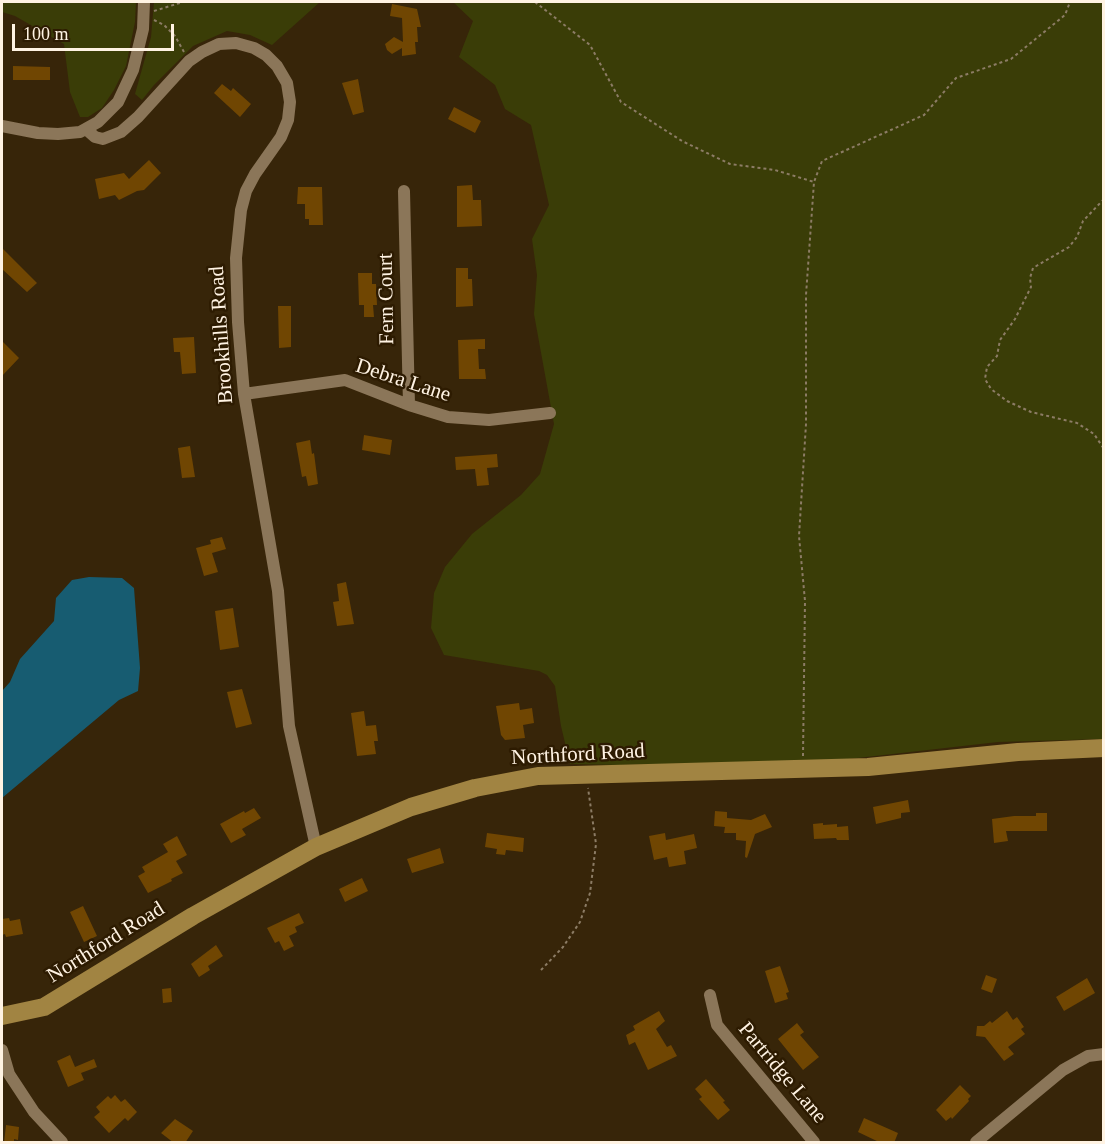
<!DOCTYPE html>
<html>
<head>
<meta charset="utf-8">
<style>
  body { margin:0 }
  #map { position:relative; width:1105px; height:1144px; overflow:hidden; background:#372509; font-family:"Times New Roman",serif }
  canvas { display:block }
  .frame { position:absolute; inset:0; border:3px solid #fff3e3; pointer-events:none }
  .scale { position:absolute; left:12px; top:24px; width:162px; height:27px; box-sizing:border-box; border:3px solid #fff3e3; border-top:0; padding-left:8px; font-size:18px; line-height:21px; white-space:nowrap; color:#fff3e3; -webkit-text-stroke:4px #2d1b01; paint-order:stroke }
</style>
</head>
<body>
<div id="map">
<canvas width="1105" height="1144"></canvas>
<div class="frame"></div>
<div class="scale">100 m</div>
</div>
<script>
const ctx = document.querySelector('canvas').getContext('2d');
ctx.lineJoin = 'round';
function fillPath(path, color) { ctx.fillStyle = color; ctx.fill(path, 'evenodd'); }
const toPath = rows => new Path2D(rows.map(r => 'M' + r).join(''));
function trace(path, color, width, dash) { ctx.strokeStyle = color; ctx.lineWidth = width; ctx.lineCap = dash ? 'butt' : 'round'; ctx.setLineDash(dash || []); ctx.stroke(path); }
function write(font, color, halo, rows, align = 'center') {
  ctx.font = font + ' "Times New Roman",serif'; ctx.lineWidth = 5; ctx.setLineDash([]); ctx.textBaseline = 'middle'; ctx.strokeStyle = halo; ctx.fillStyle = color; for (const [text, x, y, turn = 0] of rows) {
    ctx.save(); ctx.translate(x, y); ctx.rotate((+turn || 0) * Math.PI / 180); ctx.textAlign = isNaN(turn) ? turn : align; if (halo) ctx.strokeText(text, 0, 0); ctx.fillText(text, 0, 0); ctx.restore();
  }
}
const green = toPath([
  [2,2,136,2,135,22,126,66,114,90,102,108,88,117,80,117,70,92,64,44,15,16,2,12],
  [154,2,320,2,272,45,250,35,227,31,193,46,154,85,142,100,135,94,151,37],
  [453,2,1103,2,1103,739,998,742,831,761,618,765,570,764,561,726,555,686,547,675,539,671,444,655,431,628,434,593,445,567,472,534,521,495,540,474,554,424,534,314,537,275,532,239,549,205,531,125,505,109,495,85,459,57,473,21]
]);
const water = toPath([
  [89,577,122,578,134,588,140,668,138,691,119,700,2,798,2,691,10,682,20,659,54,621,56,598,72,580]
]);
const building = toPath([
  [392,4,417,9,421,27,417,27,418,42,415,42,416,54,402,56,402,48,392,54,387,50,385,44,394,37,403,42,402,18,390,16],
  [13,66,50,67,50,80,13,80],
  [358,79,364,112,353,115,342,83],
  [222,84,231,91,233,88,251,104,240,117,214,93],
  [454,107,481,121,475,133,448,119],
  [149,160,161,173,144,190,137,191,119,200,115,195,99,199,95,179,124,173,129,179],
  [472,185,473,200,481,200,482,226,457,227,457,186],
  [298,187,322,187,323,225,309,225,309,219,305,219,305,204,297,204],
  [2,248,37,283,27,292,2,269],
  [456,268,468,268,468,279,472,279,473,306,456,307],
  [358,273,372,273,372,284,376,284,377,305,373,305,374,317,364,317,364,305,359,305],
  [278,306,291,306,291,347,279,348],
  [194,337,196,373,182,374,180,352,174,352,173,338],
  [485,339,485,349,478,349,479,369,485,369,486,379,459,379,458,340],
  [2,341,19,358,2,376],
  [364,435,392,440,390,455,362,450],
  [310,440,312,454,314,453,318,484,308,486,306,476,302,477,296,443],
  [190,446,195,477,182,478,178,448],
  [497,454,498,467,487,468,489,485,477,486,475,469,456,470,455,457],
  [222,537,226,549,212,553,218,572,204,576,196,548,211,544,210,540],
  [346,582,354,624,337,626,333,602,339,601,337,584],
  [233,608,239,647,220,650,215,611],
  [242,689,252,724,236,728,227,692],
  [519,703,520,710,532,708,534,723,523,725,525,738,505,740,501,735,496,706],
  [364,711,366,726,376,725,378,741,374,741,376,754,357,756,351,713],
  [908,800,910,812,901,813,901,818,876,824,873,807],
  [254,808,261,818,242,829,246,835,231,843,220,824,244,811,245,813],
  [715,811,727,812,727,818,751,820,765,814,772,827,755,834,747,858,745,857,746,841,736,840,736,833,724,833,725,827,714,826],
  [1036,813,1047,813,1047,831,1006,831,1008,841,994,843,992,819,1014,816,1036,816],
  [823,823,823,825,837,824,837,827,848,826,849,840,837,840,836,838,814,839,813,824],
  [487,833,524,838,523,852,506,850,505,855,496,854,497,849,485,847],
  [665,833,666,840,694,834,697,848,684,851,686,864,669,867,667,857,654,860,649,836],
  [177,836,187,855,176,861,183,873,171,879,172,881,148,893,138,876,145,872,142,867,168,852,163,844],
  [440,848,444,863,412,873,407,859],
  [362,878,368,891,345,902,339,889],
  [83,906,97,936,84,942,70,912],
  [299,913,304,923,295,927,297,932,289,936,294,946,284,951,279,941,275,943,267,928],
  [9,918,10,921,20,919,23,934,6,937,5,934,2,935,2,919],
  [216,945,223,956,208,966,210,970,199,977,191,964],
  [780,966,789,992,786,993,788,999,775,1003,765,971],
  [986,975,997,979,992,993,981,989],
  [1087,978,1095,993,1064,1011,1056,997],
  [171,988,172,1002,163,1003,162,989],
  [659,1011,665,1021,656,1029,667,1047,671,1045,677,1056,648,1070,635,1042,629,1045,626,1035,635,1030,633,1026],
  [1007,1011,1013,1020,1017,1017,1024,1027,1021,1029,1025,1034,1008,1047,1014,1054,1004,1061,985,1037,976,1036,977,1026,984,1026,990,1021,992,1023],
  [797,1023,804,1032,800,1035,819,1057,803,1070,778,1039],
  [70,1055,75,1067,94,1059,97,1067,81,1073,84,1080,68,1087,57,1061],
  [706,1079,725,1101,723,1102,730,1110,718,1120,699,1099,702,1097,695,1089],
  [960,1085,971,1096,968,1099,969,1101,952,1119,951,1117,946,1121,936,1110],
  [115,1095,121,1102,125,1099,137,1112,128,1121,125,1118,109,1133,94,1117,100,1112,96,1107,108,1096,111,1099],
  [864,1118,898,1133,894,1143,881,1143,858,1132],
  [175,1119,193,1131,185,1143,174,1143,161,1133],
  [6,1125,19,1127,18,1140,14,1139,14,1143,4,1143]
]);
const path = toPath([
  [535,2,590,45,621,102,682,141,730,164,775,170,814,182],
  [154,11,183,2],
  [154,20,164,25,175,36,184,52],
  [1104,199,1083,221,1077,237,1069,247,1033,268,1030,278,1031,287,1015,319,1000,340,997,356,987,367,985,379,991,389,1007,401,1031,412,1077,423,1094,434,1104,449],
  [803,756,805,601,799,536,806,424,806,295,814,182,822,161,924,115,956,78,1011,59,1065,15,1070,2],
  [541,970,563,947,580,922,590,893,596,844,588,788]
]);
const street = toPath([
  [2,126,38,133,58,134,80,132,98,122,118,102,133,70,143,29,144,2],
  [87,130,95,137,103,139,121,132,138,117,189,61,202,52,219,44,236,43,254,48,266,55,277,66,287,83,290,102,288,120,281,137,255,174,246,191,241,210,236,258,238,322,244,394,278,591,289,726,316,847],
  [404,191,409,405],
  [244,394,345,380,409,405,448,417,489,420,550,413],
  [710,995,717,1025,814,1142],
  [2,1050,9,1074,34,1112,62,1142],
  [976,1142,1063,1070,1088,1056,1104,1054]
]);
const secondary = toPath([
  [2,1016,44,1007,193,916,316,847,411,807,475,788,538,776,868,767,1018,752,1104,748]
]);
const streetNames = [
  ["Fern Court",387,299,-91],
  ["Brookhills Road",222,335,-94],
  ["Debra Lane",403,381,18],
  ["Northford Road",578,755,-3],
  ["Northford Road",106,943,-32],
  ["Partridge Lane",782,1073,50]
];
fillPath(green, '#3a3d07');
fillPath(water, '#175c71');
fillPath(building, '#704602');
trace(path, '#8c7c65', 2, [3, 3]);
trace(street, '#8b7659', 12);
trace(secondary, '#a18442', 18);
write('21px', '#fff3e3', '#2d1b01', streetNames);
</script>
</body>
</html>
